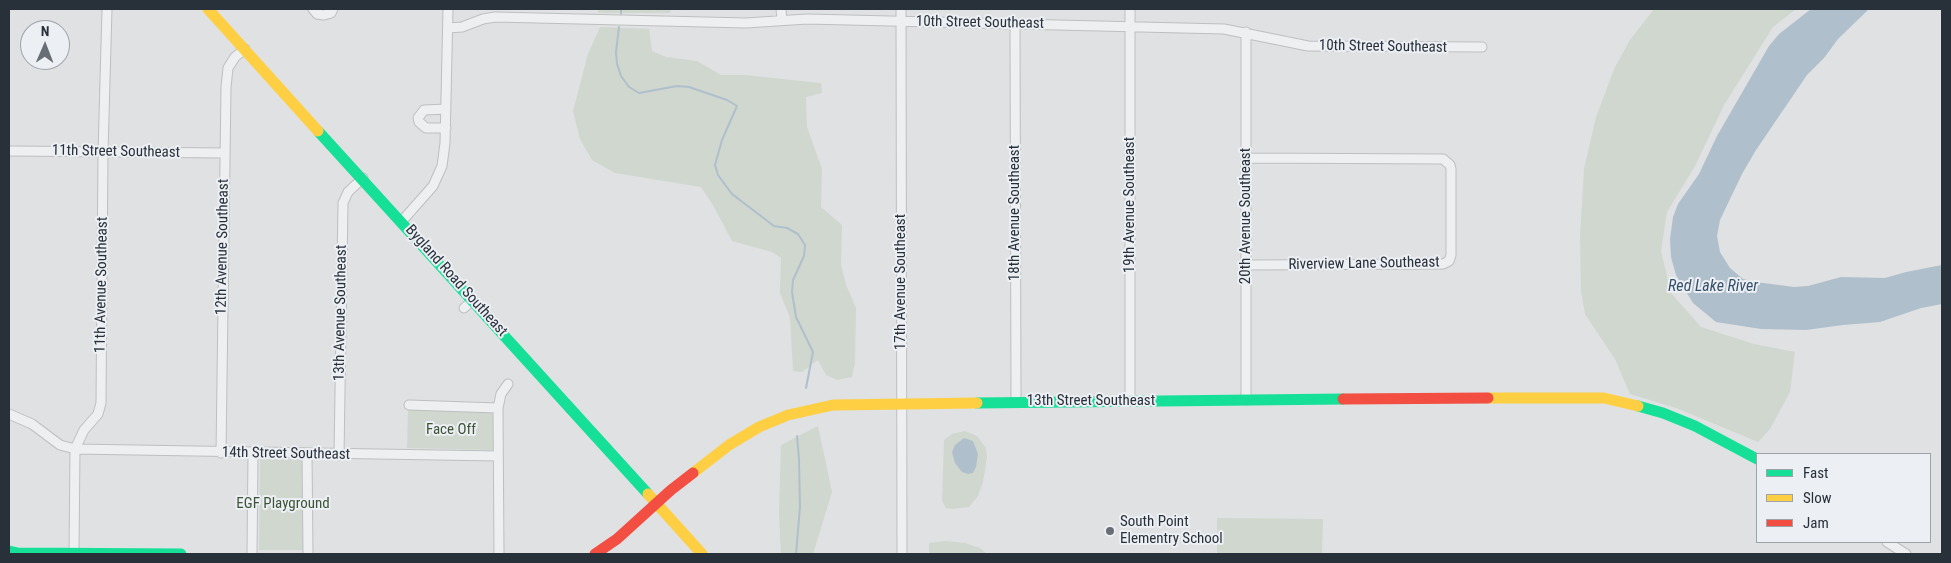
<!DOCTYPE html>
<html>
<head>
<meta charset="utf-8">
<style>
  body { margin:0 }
  #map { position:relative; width:1951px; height:563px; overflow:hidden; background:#dfe1e3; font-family:"Roboto Condensed",sans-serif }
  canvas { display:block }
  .frame { position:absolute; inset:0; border:10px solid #28303a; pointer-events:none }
  .legend { position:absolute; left:1756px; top:453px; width:175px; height:90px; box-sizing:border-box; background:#eceff3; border:1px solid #9ea3a9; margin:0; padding:6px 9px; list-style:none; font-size:15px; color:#28303a }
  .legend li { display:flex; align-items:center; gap:10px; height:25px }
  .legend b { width:25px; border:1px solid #9ea3a9 }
  .north { position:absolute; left:20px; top:20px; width:50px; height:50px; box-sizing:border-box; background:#eceff3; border:1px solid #9ea3a9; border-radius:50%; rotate:1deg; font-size:14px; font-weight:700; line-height:20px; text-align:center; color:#28303a }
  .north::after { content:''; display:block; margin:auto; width:18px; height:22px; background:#686e75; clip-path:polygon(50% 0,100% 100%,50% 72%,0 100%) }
</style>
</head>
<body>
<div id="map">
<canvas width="1951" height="563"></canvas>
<div class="frame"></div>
<ul class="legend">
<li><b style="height:6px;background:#16e098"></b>Fast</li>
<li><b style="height:6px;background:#ffcf43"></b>Slow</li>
<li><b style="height:6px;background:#f24e42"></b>Jam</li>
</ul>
<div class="north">N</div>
</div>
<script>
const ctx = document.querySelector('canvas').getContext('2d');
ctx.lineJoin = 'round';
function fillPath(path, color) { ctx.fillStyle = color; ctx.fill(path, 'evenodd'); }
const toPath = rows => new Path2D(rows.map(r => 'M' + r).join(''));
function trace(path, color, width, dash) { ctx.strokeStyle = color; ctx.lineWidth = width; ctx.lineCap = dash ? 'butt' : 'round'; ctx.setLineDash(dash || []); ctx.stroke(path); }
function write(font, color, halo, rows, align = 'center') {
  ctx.font = font + ' "Roboto Condensed",sans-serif'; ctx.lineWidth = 4; ctx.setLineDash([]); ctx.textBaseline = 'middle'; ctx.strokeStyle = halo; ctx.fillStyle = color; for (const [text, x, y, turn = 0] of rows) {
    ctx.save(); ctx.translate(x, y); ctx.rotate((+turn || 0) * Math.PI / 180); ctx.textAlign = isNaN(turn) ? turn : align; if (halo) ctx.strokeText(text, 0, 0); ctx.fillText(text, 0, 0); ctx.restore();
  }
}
const green = toPath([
  [598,9,671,9,670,13,598,13],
  [1654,9,1796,9,1773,27,1724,105,1695,166,1667,212,1661,251,1671,293,1701,327,1754,344,1795,352,1790,392,1770,429,1758,442,1676,408,1630,394,1615,359,1585,314,1581,291,1580,236,1584,169,1596,117,1615,67,1630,40],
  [600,27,649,29,652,51,666,57,697,61,721,75,745,75,821,83,822,93,806,97,807,127,822,169,821,207,842,225,841,265,846,285,856,308,855,363,852,377,837,380,826,375,818,360,802,372,793,371,790,318,780,293,781,258,772,252,732,241,713,205,701,187,615,173,592,160,580,139,573,111,588,54],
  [408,410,494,412,494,450,407,448],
  [818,426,832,492,813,554,781,554,779,513,781,445],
  [965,431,977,436,986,448,987,457,983,482,978,496,969,507,952,509,946,508,942,501,944,440,952,434],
  [260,459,306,459,307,550,259,550],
  [1217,518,1323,519,1322,554,1217,554],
  [946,541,965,543,980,548,987,554,929,554,929,543]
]);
const water = toPath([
  [1811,9,1869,9,1838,39,1824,58,1807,75,1756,150,1742,174,1720,220,1717,236,1720,252,1730,268,1743,279,1756,282,1794,287,1808,286,1841,277,1885,278,1906,272,1942,265,1942,304,1921,308,1880,322,1843,325,1806,330,1761,329,1716,322,1693,303,1676,275,1671,257,1670,239,1673,217,1678,204,1699,174,1717,136,1769,46,1779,34],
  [964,438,973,441,978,454,976,467,973,473,968,474,962,472,955,463,952,452,955,445]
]);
const stream = toPath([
  [621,14,621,9],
  [619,27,616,52,617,64,621,76,629,87,639,93,677,86,689,87,727,100,737,106,722,140,715,165,718,175,732,194,774,226,787,228,798,234,805,245,804,256,793,280,792,292,796,317,813,352,806,388],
  [796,554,800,507,799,459,797,436]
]);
const street = toPath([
  [313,9,317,14,324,15,331,13,333,9],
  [781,9,782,20],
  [901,9,902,554],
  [1015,24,1016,402],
  [448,28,462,27,483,19,495,17,746,23,807,19,1224,29,1308,46,1482,47],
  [446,128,426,128,419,122,418,118,424,110,446,109],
  [9,151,224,153],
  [402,221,433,186,442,166,445,143,448,9],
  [1246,265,1443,264,1449,261,1451,255,1451,169,1450,165,1443,159,1247,158],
  [464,308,473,300],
  [1246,400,1246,32],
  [1130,401,1130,9],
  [409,405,498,408],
  [9,414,32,424,60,445,75,449,498,456],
  [221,453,226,87,228,68,235,57,245,49],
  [307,454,308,554],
  [339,455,343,203,348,192,363,178],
  [1887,542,1906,554],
  [74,554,75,449,84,430,98,414,101,403,103,153,107,9],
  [252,554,253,454],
  [499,554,498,408,501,394,508,384]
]);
const fast = toPath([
  [318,131,648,494],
  [977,403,1343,399],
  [1638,406,1663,413,1695,426,1757,459],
  [9,551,18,553,181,554]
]);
const slow = toPath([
  [208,9,318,131],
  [1488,398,1604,398,1638,406],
  [693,473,729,445,759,427,788,415,833,405,977,403],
  [648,494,702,554]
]);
const jam = toPath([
  [1343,399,1488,398],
  [595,554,617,539,671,490,693,473]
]);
const markers = [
  [1110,531,5,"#686e75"]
];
const streetNames = [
  ["10th Street Southeast",980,23,1],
  ["10th Street Southeast",1383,47,1],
  ["11th Street Southeast",116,152,1],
  ["19th Avenue Southeast",1130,205,-90],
  ["18th Avenue Southeast",1015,213,-90],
  ["20th Avenue Southeast",1246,216,-90],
  ["12th Avenue Southeast",223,247,-89],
  ["Riverview Lane Southeast",1364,264,-1],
  ["Bygland Road Southeast",456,281,48],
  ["17th Avenue Southeast",901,282,-90],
  ["11th Avenue Southeast",102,285,-89],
  ["13th Avenue Southeast",341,313,-89],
  ["13th Street Southeast",1091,401],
  ["14th Street Southeast",286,454,1]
];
const parkNames = [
  ["Face Off",451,430],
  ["EGF Playground",283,504]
];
const poiNames = [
  ["South Point",1120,522],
  ["Elementry School",1120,539]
];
const waterNames = [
  ["Red Lake River",1713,287]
];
fillPath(green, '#d0d7cf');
fillPath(water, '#afbfcc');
trace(stream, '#afbfcc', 2);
trace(street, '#bdbfc1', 11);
trace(street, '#eeeff0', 9);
trace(fast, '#16e098', 11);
trace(slow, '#ffcf43', 11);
trace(jam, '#f24e42', 11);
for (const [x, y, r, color] of markers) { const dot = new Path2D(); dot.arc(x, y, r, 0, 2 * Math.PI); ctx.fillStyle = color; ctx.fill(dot); trace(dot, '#eceff3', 2); }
write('15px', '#28303a', '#eceff3', streetNames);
write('15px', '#3e5437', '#eceff3', parkNames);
write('15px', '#28303a', '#eceff3', poiNames, 'left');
write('italic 16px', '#36506a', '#eceff3', waterNames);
</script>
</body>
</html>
